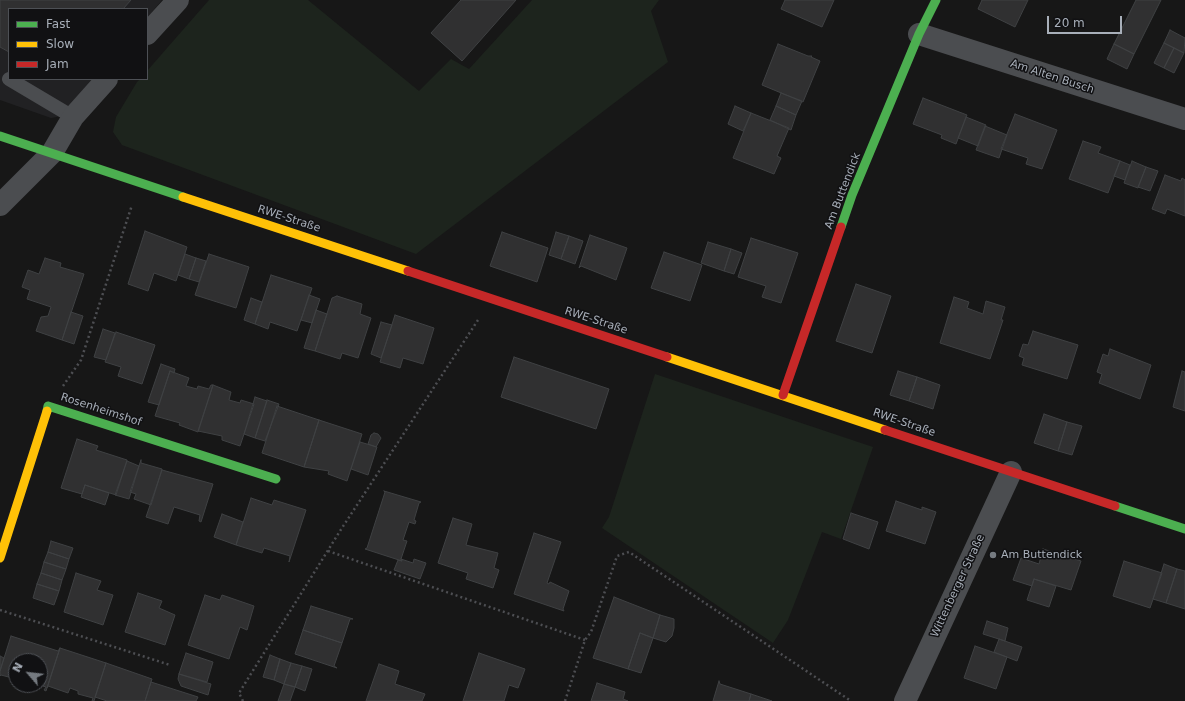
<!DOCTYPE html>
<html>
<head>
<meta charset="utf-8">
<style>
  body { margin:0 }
  #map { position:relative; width:1185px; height:701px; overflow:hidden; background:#171717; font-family:"DejaVu Sans",sans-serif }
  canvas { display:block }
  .legend { position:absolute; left:8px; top:8px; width:140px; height:72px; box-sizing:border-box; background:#111113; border:1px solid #4d5055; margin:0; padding:5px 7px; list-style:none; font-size:12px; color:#a8afb9 }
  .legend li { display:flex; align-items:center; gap:8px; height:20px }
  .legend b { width:20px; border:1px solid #4d5055 }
  .north { position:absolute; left:8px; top:653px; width:40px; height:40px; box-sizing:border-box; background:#111113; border:1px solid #4d5055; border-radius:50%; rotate:298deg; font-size:11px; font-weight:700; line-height:16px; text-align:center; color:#a8afb9 }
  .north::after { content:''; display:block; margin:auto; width:14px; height:18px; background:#757a80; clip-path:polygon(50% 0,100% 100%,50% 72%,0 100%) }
  .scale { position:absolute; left:1047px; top:16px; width:75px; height:18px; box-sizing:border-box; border:2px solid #a8afb9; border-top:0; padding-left:5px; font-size:12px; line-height:14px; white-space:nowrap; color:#a8afb9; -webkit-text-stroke:3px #111113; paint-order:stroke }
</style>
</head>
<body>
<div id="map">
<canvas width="1185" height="701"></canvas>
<ul class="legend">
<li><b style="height:5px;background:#4caf50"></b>Fast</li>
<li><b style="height:5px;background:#ffc107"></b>Slow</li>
<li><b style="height:5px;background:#c62828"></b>Jam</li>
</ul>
<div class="north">N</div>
<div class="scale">20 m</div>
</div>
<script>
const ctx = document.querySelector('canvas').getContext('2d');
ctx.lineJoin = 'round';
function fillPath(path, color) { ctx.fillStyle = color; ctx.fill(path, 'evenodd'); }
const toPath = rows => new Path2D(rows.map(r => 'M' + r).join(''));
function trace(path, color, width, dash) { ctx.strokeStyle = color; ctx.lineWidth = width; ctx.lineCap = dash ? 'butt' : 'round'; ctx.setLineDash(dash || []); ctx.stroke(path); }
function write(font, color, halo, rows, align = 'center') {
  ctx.font = font + ' "DejaVu Sans",sans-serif'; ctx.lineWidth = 3; ctx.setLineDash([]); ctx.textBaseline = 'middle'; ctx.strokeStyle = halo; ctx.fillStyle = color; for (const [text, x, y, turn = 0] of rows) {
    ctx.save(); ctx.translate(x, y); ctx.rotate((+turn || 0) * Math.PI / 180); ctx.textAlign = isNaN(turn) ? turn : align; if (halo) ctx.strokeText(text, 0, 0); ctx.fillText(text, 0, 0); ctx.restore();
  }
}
const built = toPath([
  [0,0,162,0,147,18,147,9,9,9,9,79,96,79,62,116,51,118,0,100]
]);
const green = toPath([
  [209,0,308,0,419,91,451,59,469,69,532,0,659,0,651,11,668,62,416,254,122,145,113,132,116,117,137,82,140,79,147,79,147,71],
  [655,374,873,447,841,539,822,532,788,620,773,643,602,528,609,517]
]);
const building = toPath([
  [0,0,131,0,123,9,9,9,9,52,0,47,0,0],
  [461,0,516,0,462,61,431,33,461,0],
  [785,0,834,0,822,27,781,9,785,0],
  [982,0,1028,0,1015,27,978,9,982,0],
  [1136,0,1161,0,1134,54,1114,44,1136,0],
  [1170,30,1185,38,1184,53,1164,43,1170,30],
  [1164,43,1174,48,1164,68,1154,63,1164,43],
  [778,44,808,56,812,56,811,57,820,61,803,102,762,85,778,44],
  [1114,44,1134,54,1127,69,1107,59,1114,44],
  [1174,48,1184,53,1174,73,1164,68,1174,48],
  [781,93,802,101,796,115,776,106,781,93],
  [923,98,967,115,956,144,941,138,942,135,913,124,923,98],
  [735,106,751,113,743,131,728,124,735,106],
  [776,106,796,115,791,130,770,120,776,106],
  [751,113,789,128,777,156,781,158,774,174,733,158,751,113],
  [1015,114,1057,130,1042,169,1026,164,1028,158,1001,149,1015,114],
  [966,117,986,125,978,146,958,138,966,117],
  [985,126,1007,135,999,158,976,150,985,126],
  [1083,141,1101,147,1098,153,1120,161,1108,193,1069,179,1083,141],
  [1120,161,1130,165,1125,180,1114,176,1120,161],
  [1132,161,1146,167,1138,188,1124,183,1132,161],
  [1146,167,1158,171,1150,191,1138,187,1146,167],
  [1165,175,1181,181,1182,178,1185,180,1185,216,1167,209,1165,214,1152,209,1165,175],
  [145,231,187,247,176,281,154,273,148,291,128,284,145,231],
  [502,232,548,248,537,282,490,266,502,232],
  [556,232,569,236,561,259,549,255,556,232],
  [590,235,627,248,616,280,581,266,579,268,590,235],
  [569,236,583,241,575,264,561,259,569,236],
  [751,238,798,253,781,303,762,297,766,286,738,277,751,238],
  [708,242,731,249,724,271,701,263,708,242],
  [731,249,742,253,734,274,724,271,731,249],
  [664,252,702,265,690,301,651,288,664,252],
  [185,254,196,258,189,279,178,275,185,254],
  [209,254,249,267,236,308,195,295,209,254],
  [45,258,61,263,60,267,84,274,62,340,36,331,41,317,48,316,51,307,27,299,30,290,22,287,28,270,39,274,45,258],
  [196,258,206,261,199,282,189,279,196,258],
  [271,275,312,288,297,331,270,322,268,329,255,324,271,275],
  [856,284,891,296,872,353,836,341,856,284],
  [309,295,320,299,312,323,301,320,309,295],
  [337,296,362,304,360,314,371,318,358,358,342,353,340,359,315,351,332,298,337,296],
  [954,297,969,302,967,308,983,314,986,301,1005,307,1001,320,1003,320,990,359,940,343,954,297],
  [251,298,262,302,255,324,244,320,251,298],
  [316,310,327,314,315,351,304,348,316,310],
  [71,312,83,316,74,344,62,340,71,312],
  [395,315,434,328,423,364,403,358,400,368,380,362,395,315],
  [381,322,392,325,381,358,371,354,381,322],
  [103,329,115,333,106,360,94,357,103,329],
  [1033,331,1078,345,1067,379,1022,365,1024,358,1019,356,1023,344,1028,345,1033,331],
  [116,332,155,345,142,384,118,376,121,367,105,362,116,332],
  [1110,349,1151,365,1140,399,1099,383,1102,374,1097,372,1103,354,1108,356,1110,349],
  [514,357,609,389,596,429,501,397,514,357],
  [161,364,175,369,174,373,170,371,159,405,148,402,161,364],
  [170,371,189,378,186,386,197,389,198,386,209,389,211,385,213,385,198,432,179,425,180,423,155,416,170,371],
  [898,371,917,377,909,401,890,395,898,371],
  [1182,371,1185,372,1185,411,1173,407,1182,371],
  [917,377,940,385,933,409,909,401,917,377],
  [213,385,231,392,229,400,240,403,241,400,254,404,240,446,222,440,222,436,198,431,213,385],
  [255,397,267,401,255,438,244,434,255,397],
  [267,400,279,404,265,441,255,438,267,400],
  [277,406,319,420,304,467,262,453,277,406],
  [1044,414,1067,422,1058,451,1034,443,1044,414],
  [319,420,362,434,347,481,328,474,329,471,304,467,319,420],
  [1067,422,1082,426,1072,455,1058,451,1067,422],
  [374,433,378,434,381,438,376,447,368,444,371,435,374,433],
  [77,439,98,446,96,450,127,460,116,495,85,485,82,494,61,488,77,439],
  [360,442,377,447,368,475,351,469,360,442],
  [141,460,141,463,162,469,151,505,134,499,136,494,130,492,141,460],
  [127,461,139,466,129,499,115,495,127,461],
  [162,470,213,484,201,522,199,521,200,515,174,507,168,524,146,517,162,470],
  [85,485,109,493,105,505,81,497,85,485],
  [384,491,421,502,419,503,414,520,416,521,415,524,409,522,403,540,407,541,401,559,402,561,365,549,367,548,385,492,384,491],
  [251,498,272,505,274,500,306,510,289,562,290,556,264,548,262,553,236,545,251,498],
  [896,501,922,510,922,507,936,512,925,544,886,531,896,501],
  [851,513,878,522,869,549,843,539,851,513],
  [222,514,243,522,236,545,214,537,222,514],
  [453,518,472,524,466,545,498,553,494,568,499,570,493,588,466,579,468,573,438,563,453,518],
  [534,533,561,542,547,583,549,584,550,582,569,591,563,609,564,611,514,594,534,533],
  [51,541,73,548,69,559,48,552,51,541],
  [1043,549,1081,561,1071,590,1034,579,1032,586,1013,580,1021,558,1039,564,1043,549],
  [48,552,69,559,66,569,44,562,48,552],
  [401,559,413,563,414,559,426,563,420,579,394,570,398,560,402,561,401,559],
  [1124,561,1162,573,1150,608,1113,596,1124,561],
  [44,562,66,569,62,580,41,573,44,562],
  [1164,564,1177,569,1166,603,1153,599,1164,564],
  [1177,569,1185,571,1185,609,1166,603,1177,569],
  [41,573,62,580,59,591,37,584,41,573],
  [76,573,101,581,97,590,113,595,103,625,64,612,76,573],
  [1034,579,1056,586,1049,607,1027,600,1034,579],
  [37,584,59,591,54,605,33,598,37,584],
  [138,593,162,601,159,608,175,615,165,645,125,632,138,593],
  [205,595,220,600,222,595,254,606,247,630,240,627,229,659,188,645,205,595],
  [614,597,660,615,653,638,640,633,628,669,593,658,614,597],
  [311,606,353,619,350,619,342,643,303,630,311,606],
  [660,615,674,619,674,628,672,636,666,642,653,638,660,615],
  [987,621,1008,628,1005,641,983,634,987,621],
  [303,630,342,643,334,666,337,668,295,654,303,630],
  [640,633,653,638,641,673,628,669,640,633],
  [11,636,58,651,60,648,46,691,44,690,46,687,40,685,40,661,16,661,16,679,1,675,0,676,0,671,11,636],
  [999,639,1022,647,1017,661,994,652,999,639],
  [975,646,1007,657,996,689,964,678,975,646],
  [60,648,106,663,94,701,92,701,93,698,78,694,78,691,70,688,68,693,48,686,47,688,60,648],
  [186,653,213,662,207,682,179,674,186,653],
  [479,653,525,669,518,688,509,685,504,701,463,701,479,653],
  [270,655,280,659,274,680,263,677,270,655],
  [0,656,4,658,0,671,0,656],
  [280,659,291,663,284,684,274,680,280,659],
  [106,663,152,679,145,701,107,701,95,697,106,663],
  [291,663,302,666,295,687,284,684,291,663],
  [379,664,399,671,395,684,425,694,422,701,366,701,379,664],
  [302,666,312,669,305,691,295,687,302,666],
  [179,674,211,684,208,695,181,686,178,679,179,674],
  [719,681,720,684,751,694,749,701,713,701,719,681],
  [151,682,198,697,196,701,145,701,151,682],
  [597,683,625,692,623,699,628,701,591,701,597,683],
  [284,684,295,687,290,701,278,701,284,684],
  [751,694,772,701,749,701,751,694]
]);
const path = toPath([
  [63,386,81,360,132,205],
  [328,551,585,640],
  [0,610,170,665],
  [243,701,239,693,340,531,478,320],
  [565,701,585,640,591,632,617,556,629,552,851,701]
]);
const lane = toPath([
  [9,79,73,117]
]);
const street = toPath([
  [147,34,178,0],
  [919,34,1185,119],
  [0,205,52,153,73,117,107,79],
  [905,701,1011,472]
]);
const fast = toPath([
  [0,136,183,197],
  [841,227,852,195,919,34,936,0],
  [47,411,48,406,276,479],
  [1115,506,1185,529]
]);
const slow = toPath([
  [183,197,408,271],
  [667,357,885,430],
  [0,558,47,411]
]);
const jam = toPath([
  [408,271,667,357],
  [783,395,841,227],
  [885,430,1115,506]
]);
const markers = [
  [993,555,4,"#757a80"]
];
const streetNames = [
  ["Am Alten Busch",1052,77,18],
  ["Am Buttendick",843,191,-69],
  ["RWE-Straße",289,219,18],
  ["RWE-Straße",596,321,18],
  ["Rosenheimshof",101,410,18],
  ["RWE-Straße",904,423,19],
  ["Wittenberger Straße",958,586,-65]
];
const poiNames = [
  ["Am Buttendick",1001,555]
];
fillPath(built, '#212123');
fillPath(green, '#1d241d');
fillPath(building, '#303031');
trace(building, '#3f4143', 1);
trace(path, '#4d4e52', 2.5, [2, 3]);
trace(lane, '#4b4d50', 14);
trace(street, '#4b4d50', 22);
trace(fast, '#4caf50', 9);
trace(slow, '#ffc107', 9);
trace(jam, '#c62828', 9);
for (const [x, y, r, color] of markers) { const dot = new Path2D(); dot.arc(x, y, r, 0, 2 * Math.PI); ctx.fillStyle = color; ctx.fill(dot); trace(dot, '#111113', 1.5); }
write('11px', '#a8afb9', '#111113', streetNames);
write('11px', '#a8afb9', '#111113', poiNames, 'left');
</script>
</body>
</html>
